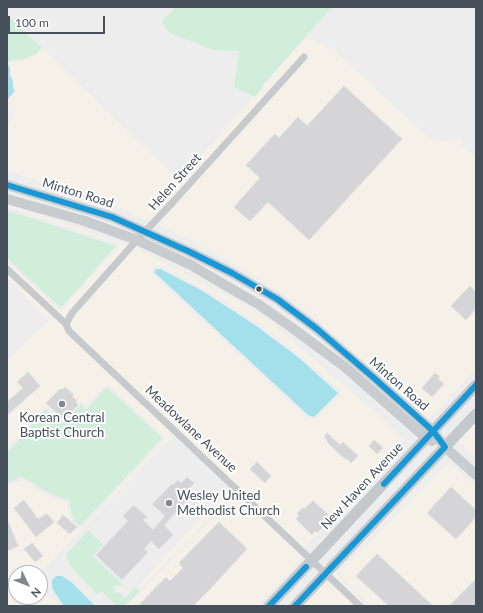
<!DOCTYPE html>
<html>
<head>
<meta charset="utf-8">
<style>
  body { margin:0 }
  #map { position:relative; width:483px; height:613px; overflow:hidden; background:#eeeded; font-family:Lato,sans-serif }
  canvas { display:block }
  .frame { position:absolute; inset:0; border:8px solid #45505a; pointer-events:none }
  .north { position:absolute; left:8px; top:565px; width:40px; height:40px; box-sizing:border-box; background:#fff; border:1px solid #b5b9bd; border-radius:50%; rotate:133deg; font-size:11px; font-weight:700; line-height:16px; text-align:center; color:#45505a }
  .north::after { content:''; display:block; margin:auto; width:14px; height:18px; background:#80878d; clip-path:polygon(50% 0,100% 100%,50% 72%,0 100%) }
  .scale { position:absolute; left:8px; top:16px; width:97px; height:18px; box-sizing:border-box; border:2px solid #45505a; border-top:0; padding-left:5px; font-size:12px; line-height:14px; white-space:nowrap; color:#45505a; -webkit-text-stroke:3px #fff; paint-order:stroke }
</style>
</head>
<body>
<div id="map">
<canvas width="483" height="613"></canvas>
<div class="frame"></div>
<div class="north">N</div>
<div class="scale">100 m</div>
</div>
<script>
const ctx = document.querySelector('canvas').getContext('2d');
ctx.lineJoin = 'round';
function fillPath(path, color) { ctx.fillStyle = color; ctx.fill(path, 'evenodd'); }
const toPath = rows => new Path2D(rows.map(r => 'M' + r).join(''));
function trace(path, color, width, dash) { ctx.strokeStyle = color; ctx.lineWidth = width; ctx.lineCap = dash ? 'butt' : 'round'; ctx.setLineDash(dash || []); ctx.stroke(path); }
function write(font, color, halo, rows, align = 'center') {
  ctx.font = font + ' Lato,sans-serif'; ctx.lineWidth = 4; ctx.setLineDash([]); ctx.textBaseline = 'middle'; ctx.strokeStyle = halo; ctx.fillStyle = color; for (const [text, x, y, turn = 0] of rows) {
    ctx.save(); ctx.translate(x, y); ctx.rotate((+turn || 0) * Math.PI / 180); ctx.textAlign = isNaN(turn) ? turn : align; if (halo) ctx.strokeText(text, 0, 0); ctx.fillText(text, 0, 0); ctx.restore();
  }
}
const commercial = toPath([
  [305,38,333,49,423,133,431,139,445,141,461,139,461,144,476,158,476,369,429,419,304,309,258,278,194,241,113,205,7,171,7,125,15,117,14,113,7,107,7,100,15,91,13,89,13,82,10,75,10,69,8,63,10,61,22,60,36,54,42,48,170,172,182,178],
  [7,205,67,224,135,248,234,299,276,327,377,414,404,441,301,552,235,491,141,588,138,586,229,487,173,435,40,573,16,573,16,597,40,597,40,587,61,606,7,606,7,487,11,484,22,480,29,483,41,492,67,503,67,509,73,524,78,529,81,529,165,439,164,436,109,385,107,384,86,406,82,402,79,402,62,420,48,407,45,407,7,448,7,361,49,320,7,278,7,262,59,310,61,311,119,246,116,243,7,207],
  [155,266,162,266,170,270,226,302,257,322,301,356,338,389,341,394,338,399,333,402,316,419,306,417,152,274,151,270],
  [476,423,476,458,459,442],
  [446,465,452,465,476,487,476,606,371,606,339,573],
  [439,466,336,572,337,575,367,606,365,606,333,575,437,467],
  [236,494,303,558,257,606,128,606],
  [328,580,355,606,303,606]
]);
const green = toPath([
  [174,7,332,7,262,86,263,87,255,97,234,87,239,51,213,50,168,32,162,21,174,9],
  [7,15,42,48,36,54,22,60,10,61,8,63,7,62],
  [7,210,116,246,61,308,7,258],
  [107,387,162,438,80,526,75,522,70,508,70,501,59,497,42,489,30,481,21,477,7,483,7,453,46,409,62,424,81,405,86,410],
  [88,530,103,544,93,556,119,581,122,585,114,586,115,593,120,593,125,598,135,587,140,591,124,606,113,606,115,604,101,591,97,594,70,566,66,555]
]);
const water = toPath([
  [7,62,10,69,10,75,13,82,13,88,15,91,7,100],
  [156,269,161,269,168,273,201,290,255,325,299,358,338,393,314,417,308,415,154,272],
  [56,576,62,576,71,582,95,606,65,606,61,602,52,588,52,580]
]);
const building = toPath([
  [344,86,402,139,309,240,268,202,250,221,234,207,260,178,246,165,275,134,279,138,298,117,307,126,344,86],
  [470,286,476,292,476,309,466,320,451,306,470,286],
  [28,372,40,386,7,415,7,402,23,388,17,382,28,372],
  [435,373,440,377,438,379,444,384,432,397,422,388,435,373],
  [65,387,74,395,72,396,77,401,76,403,78,405,64,420,46,403,60,389,62,390,65,387],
  [327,433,340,445,343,442,358,456,351,463,346,458,345,459,327,442,328,441,324,437,327,433],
  [374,440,383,448,377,454,369,446,374,440],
  [257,462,271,476,265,483,250,469,257,462],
  [187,477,194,483,188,490,192,493,188,497,189,498,164,525,173,535,159,549,151,541,144,549,148,552,122,580,96,555,128,521,123,516,134,505,147,517,143,520,153,530,165,516,152,504,172,484,173,485,178,480,181,483,187,477],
  [451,487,476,510,476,517,456,539,427,513,451,487],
  [24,500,38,519,47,514,54,522,36,537,14,508,24,500],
  [313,501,330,516,321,525,323,527,317,533,315,531,312,535,296,519,299,516,297,514,302,508,304,509,313,501],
  [63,515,77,527,70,534,57,523,63,515],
  [7,519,18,546,7,551,7,519],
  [219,522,247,549,208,591,193,606,138,606,166,577,170,581,183,568,179,563,219,522],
  [32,543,43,556,35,562,24,549,32,543],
  [377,554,433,606,389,606,356,576,377,554],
  [476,579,476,606,449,606,476,579]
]);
const minor = toPath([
  [7,269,66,324,69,331,360,606],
  [66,324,72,313,137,240,173,202,304,57]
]);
const secondary = toPath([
  [7,185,112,217,190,252,232,273,277,299,317,329,374,378,433,431,445,447,476,475],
  [7,199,85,221,137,240,191,265,223,284,258,304,291,327,345,367,426,438,432,441]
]);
const primary = toPath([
  [269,606,476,385],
  [295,606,476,414]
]);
const bus1 = toPath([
  [7,185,112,217,190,252,232,273,277,299,317,329,374,378,433,431,445,447,295,606],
  [384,484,476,385],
  [269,606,306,567]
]);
const markers = [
  [259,289,3.5,"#45505a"],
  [62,404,4,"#80878d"],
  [169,503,4,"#80878d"]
];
const streetNames = [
  ["Helen Street",175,182,-48],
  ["Minton Road",78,193,17],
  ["Minton Road",399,384,41],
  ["Meadowlane Avenue",191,429,43],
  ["New Haven Avenue",362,486,-47]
];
const poiNames = [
  ["Korean Central",62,418],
  ["Baptist Church",62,433],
  ["Wesley United",177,496,"left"],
  ["Methodist Church",177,511,"left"]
];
fillPath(commercial, '#f6f1e8');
fillPath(green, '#d1eedb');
fillPath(water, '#a4e0ec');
fillPath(building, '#d5d5d7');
trace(building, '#dfdfe0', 1);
trace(minor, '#c7cacc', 7);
trace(secondary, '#c8ccce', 10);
trace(primary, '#c4c8ca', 11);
trace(bus1, '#1998d5', 6);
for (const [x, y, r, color] of markers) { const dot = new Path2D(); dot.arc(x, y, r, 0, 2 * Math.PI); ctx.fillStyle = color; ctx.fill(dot); trace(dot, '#fff', 1.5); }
write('13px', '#45505a', '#fff', streetNames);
write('13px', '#45505a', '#fff', poiNames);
</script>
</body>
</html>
